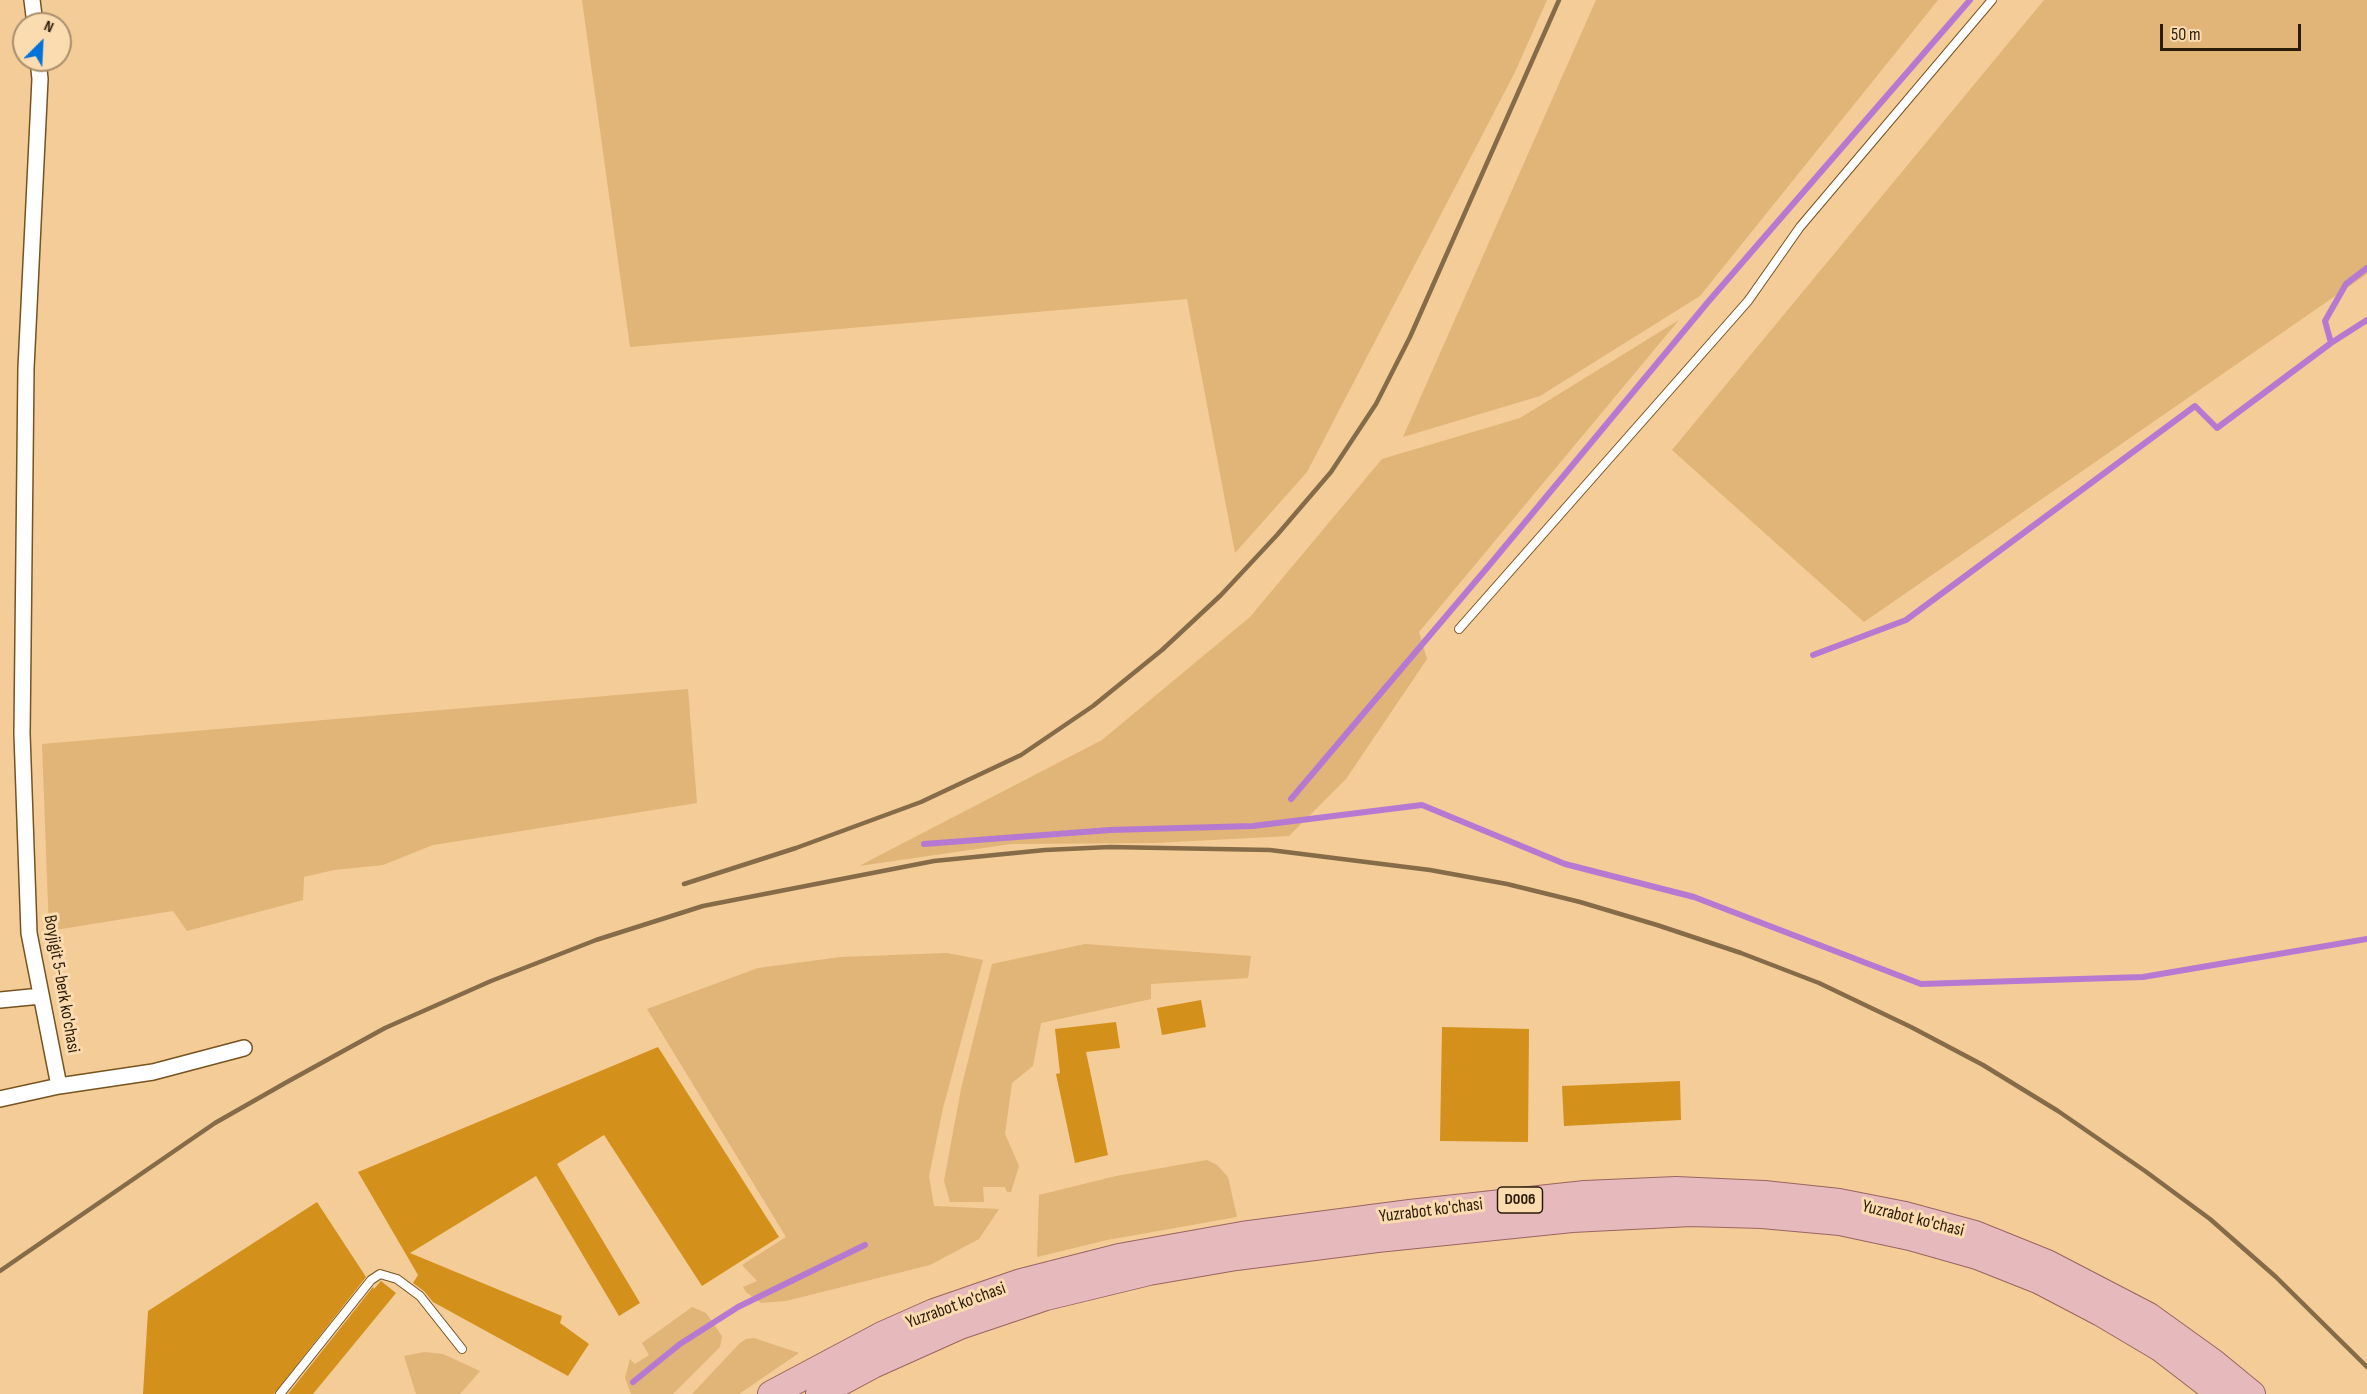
<!DOCTYPE html>
<html>
<head>
<meta charset="utf-8">
<style>
  body { margin:0 }
  #map { position:relative; width:2367px; height:1394px; overflow:hidden; background:#f4cc97; font-family:"Sofia Sans Condensed",sans-serif }
  canvas { display:block }
  .north { position:absolute; left:12px; top:12px; width:60px; height:60px; box-sizing:border-box; background:#fbdbb0; border:2px solid #a88f6c; border-radius:50%; rotate:24deg; font-size:16px; font-weight:700; line-height:24px; text-align:center; color:#2b1c07 }
  .north::after { content:''; display:block; margin:auto; width:21px; height:27px; background:#0073da; clip-path:polygon(50% 0,100% 100%,50% 72%,0 100%) }
  .scale { position:absolute; left:2160px; top:24px; width:141px; height:27px; box-sizing:border-box; border:3px solid #2b1c07; border-top:0; padding-left:8px; font-size:18px; line-height:21px; white-space:nowrap; color:#2b1c07; -webkit-text-stroke:4px #fbdbb0; paint-order:stroke }
</style>
</head>
<body>
<div id="map">
<canvas width="2367" height="1394"></canvas>
<div class="north">N</div>
<div class="scale">50 m</div>
</div>
<script>
const ctx = document.querySelector('canvas').getContext('2d');
ctx.lineJoin = 'round';
function fillPath(path, color) { ctx.fillStyle = color; ctx.fill(path, 'evenodd'); }
const toPath = rows => new Path2D(rows.map(r => 'M' + r).join(''));
function trace(path, color, width, dash) { ctx.strokeStyle = color; ctx.lineWidth = width; ctx.lineCap = dash ? 'butt' : 'round'; ctx.setLineDash(dash || []); ctx.stroke(path); }
function write(font, color, halo, rows, align = 'center') {
  ctx.font = font + ' "Sofia Sans Condensed",sans-serif'; ctx.lineWidth = 6; ctx.setLineDash([]); ctx.textBaseline = 'middle'; ctx.strokeStyle = halo; ctx.fillStyle = color; for (const [text, x, y, turn = 0] of rows) {
    ctx.save(); ctx.translate(x, y); ctx.rotate((+turn || 0) * Math.PI / 180); ctx.textAlign = isNaN(turn) ? turn : align; if (halo) ctx.strokeText(text, 0, 0); ctx.fillText(text, 0, 0); ctx.restore();
  }
}
const green = toPath([
  [582,0,1547,0,1515,72,1307,472,1235,553,1187,299,630,347],
  [1596,0,1938,0,1700,296,1540,396,1403,437],
  [2044,0,2367,0,2367,274,1864,622,1672,450],
  [1679,320,1419,632,1427,659,1346,779,1289,836,1155,843,1011,844,859,866,1102,740,1250,617,1382,459,1520,418],
  [688,689,697,803,433,845,383,865,334,870,304,877,303,900,187,931,173,911,49,931,42,744],
  [1085,944,1251,956,1248,978,1151,984,1151,999,1041,1023,1033,1066,1012,1083,1005,1134,1019,1166,1011,1192,1007,1192,1005,1187,983,1187,984,1202,950,1202,944,1181,961,1089,992,964],
  [947,953,983,960,943,1108,929,1176,934,1206,999,1209,979,1239,930,1265,786,1301,761,1303,746,1292,743,1287,757,1281,742,1265,786,1237,647,1009,758,968,841,957],
  [1207,1160,1217,1165,1228,1177,1237,1217,1107,1240,1037,1257,1039,1195,1116,1176],
  [692,1307,706,1313,722,1336,720,1347,673,1394,631,1394,625,1378,630,1359,635,1364,649,1355,642,1343],
  [754,1338,799,1353,739,1394,692,1394,740,1343,746,1339],
  [424,1352,443,1354,480,1371,460,1394,416,1394,404,1356]
]);
const stream = toPath([
  [2331,343,2325,321,2346,284,2367,268],
  [1813,655,1906,620,2195,406,2217,428,2331,343,2367,320],
  [1291,799,1492,562,1708,302,1970,0],
  [924,844,1110,830,1253,826,1422,805,1565,864,1694,897,1921,984,2143,977,2367,939],
  [633,1382,680,1344,738,1307,865,1245]
]);
const building = toPath([
  [1201,1000,1206,1027,1162,1035,1157,1008],
  [1116,1022,1120,1048,1086,1052,1108,1155,1075,1163,1056,1074,1060,1073,1055,1029],
  [1442,1027,1529,1029,1528,1142,1440,1141],
  [658,1047,779,1237,702,1286,604,1135,557,1164,640,1303,619,1316,536,1176,410,1253,562,1316,560,1323,589,1344,568,1376,433,1302,424,1291,413,1283,418,1275,358,1172],
  [1680,1081,1681,1120,1564,1126,1562,1086],
  [317,1202,366,1277,274,1394,143,1394,148,1311],
  [381,1281,396,1293,313,1394,288,1394,373,1287,374,1289]
]);
const service = toPath([
  [1459,629,1748,301,1800,227,1992,0],
  [280,1394,371,1280,380,1274,397,1279,420,1296,462,1349]
]);
const minor = toPath([
  [32,0,35,24],
  [38,60,40,79,26,368,22,734,29,933,59,1086],
  [0,1000,41,996],
  [0,1099,59,1086,153,1072,244,1048]
]);
const primary = toPath([
  [771,1394,882,1335,934,1312,1021,1282,1119,1257,1242,1235,1410,1213,1585,1194,1676,1190,1764,1194,1839,1202,1905,1215,1975,1234,2047,1263,2149,1316,2213,1362,2252,1394],
  [819,1394,873,1365,960,1326,1046,1297,1149,1272,1236,1257,1377,1239,1572,1219,1691,1213,1762,1215,1840,1222,1910,1237,1977,1256,2040,1281,2101,1313,2160,1348,2220,1394]
]);
const rail = toPath([
  [684,884,796,848,921,802,1021,755,1093,706,1162,650,1221,595,1277,535,1331,472,1376,404,1410,337,1559,0],
  [0,1271,215,1123,287,1082,385,1028,491,981,596,940,703,906,934,861,1045,850,1110,847,1270,850,1430,870,1507,884,1580,902,1657,925,1741,953,1819,983,1911,1027,1983,1065,2058,1111,2145,1171,2210,1219,2276,1277,2367,1367]
]);
const shields = [
  [1520,1200,45]
];
const shieldNames = [
  ["D006",1520,1200]
];
const streetNames = [
  ["Boyjigit 5-berk ko'chasi",61,984,80],
  ["Yuzrabot ko'chasi",1431,1211,-7],
  ["Yuzrabot ko'chasi",1913,1219,14],
  ["Yuzrabot ko'chasi",956,1306,-20]
];
fillPath(green, '#e1b477');
trace(stream, '#b579d2', 6);
fillPath(building, '#d3901a');
trace(service, '#76531f', 10);
trace(minor, '#76531f', 18);
trace(primary, '#9a6461', 28);
trace(service, '#fff', 8);
trace(minor, '#fff', 15);
trace(primary, '#e6b9bd', 26);
trace(rail, '#856b47', 4.5);
for (const [x, y, w] of shields) { const box = new Path2D(); box.roundRect(x - w / 2, y - 13, w, 26, 4.5); ctx.fillStyle = '#fbdbb0'; ctx.fill(box); trace(box, '#2b1c07', 1.5); }
write('bold 16px', '#2b1c07', null, shieldNames);
write('18px', '#2b1c07', '#fbdbb0', streetNames);
</script>
</body>
</html>
